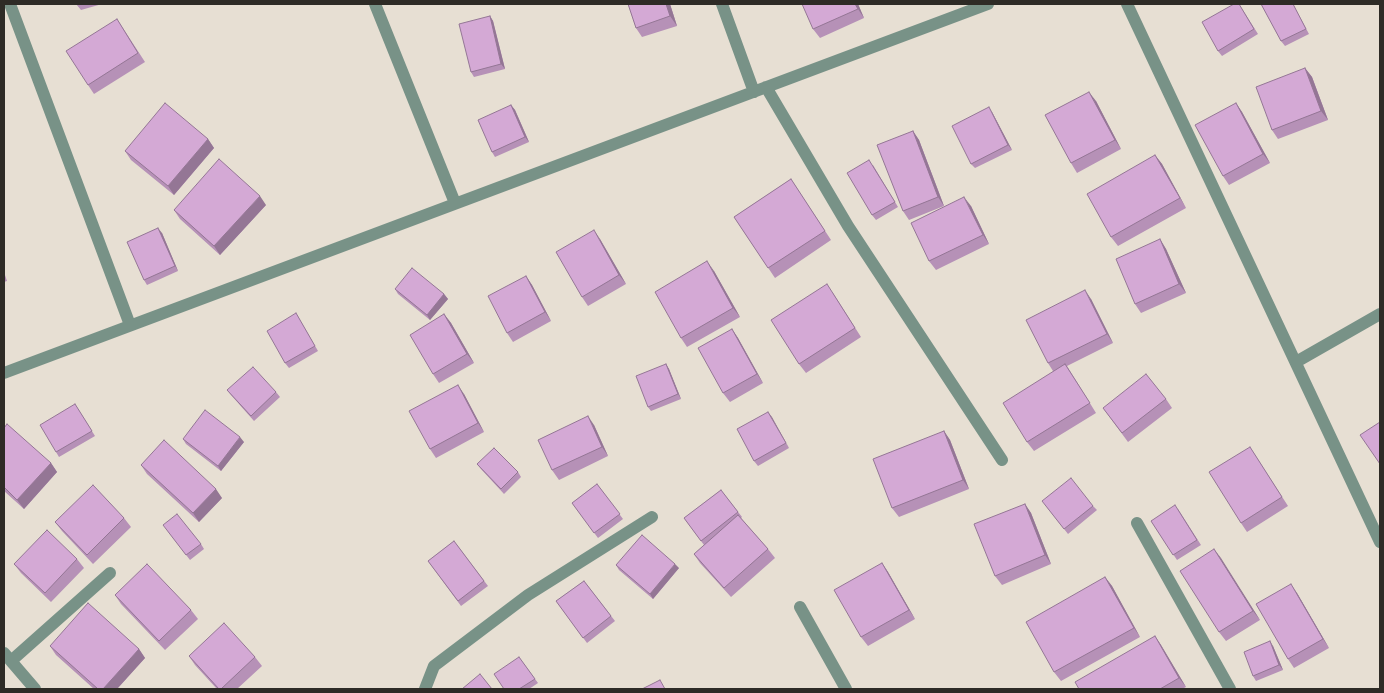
<!DOCTYPE html>
<html>
<head>
<meta charset="utf-8">
<style>
  body { margin:0 }
  #map { position:relative; width:1384px; height:693px; overflow:hidden; background:#e7dfd3; font-family:"Open Sans",sans-serif }
  canvas { display:block }
  .frame { position:absolute; inset:0; border:5px solid #2e2b26; pointer-events:none }
</style>
</head>
<body>
<div id="map">
<canvas width="1384" height="693"></canvas>
<div class="frame"></div>
</div>
<script>
const ctx = document.querySelector('canvas').getContext('2d');
ctx.lineJoin = 'round';
const toPath = rows => new Path2D(rows.map(r => 'M' + r).join(''));
function trace(path, color, width, dash) { ctx.strokeStyle = color; ctx.lineWidth = width; ctx.lineCap = dash ? 'butt' : 'round'; ctx.setLineDash(dash || []); ctx.stroke(path); }
function fillPath(path, color) { ctx.fillStyle = color; ctx.fill(path, 'evenodd'); }
const minor = toPath([
  [10,4,130,325],
  [375,4,455,203],
  [722,4,754,92],
  [1127,4,1380,542],
  [766,87,848,226,1002,460],
  [1296,362,1380,314],
  [4,373,988,4],
  [1137,523,1230,689],
  [800,607,846,689],
  [4,653,35,689],
  [11,661,110,573],
  [425,689,434,666,528,595,652,517]
]);
const wall = toPath([
  [76,4,102,4,81,10],
  [628,4,670,4,677,26,642,37,636,28],
  [858,4,864,18,820,38,813,29],
  [1239,4,1258,34,1222,56,1218,51],
  [1261,4,1293,4,1309,34,1285,46,1281,41],
  [490,16,493,21,505,69,474,77,471,72],
  [117,19,145,62,94,94,88,85],
  [1305,68,1312,77,1328,120,1278,139,1272,130],
  [1096,101,1121,149,1077,173,1071,163],
  [1236,103,1242,112,1270,163,1229,185,1223,176],
  [511,105,515,110,529,142,495,157,492,152],
  [992,112,1012,150,975,168,971,164],
  [913,131,919,140,944,206,909,220,903,211],
  [208,139,214,148,174,195,131,160,125,151],
  [1155,155,1162,164,1186,208,1118,246,1111,237],
  [873,165,898,207,876,220,872,215],
  [791,179,831,240,775,278,734,217],
  [266,205,220,255,180,219,174,210],
  [971,206,989,244,936,270,929,261],
  [162,233,178,271,147,285,144,280],
  [600,239,626,284,588,306,582,297],
  [1160,239,1166,249,1186,293,1141,313,1135,304],
  [714,271,740,317,687,347,681,338],
  [4,272,7,281,4,282],
  [526,276,532,285,551,321,513,342,507,333],
  [395,289,444,294,448,299,430,320,398,294],
  [833,293,861,337,806,373,799,364],
  [1091,299,1113,343,1067,366,1096,413,1034,451,1027,442,1053,371,1048,363],
  [296,313,318,351,289,368,285,363],
  [444,314,451,323,474,363,439,383,433,374],
  [732,329,738,338,763,383,730,402,723,393],
  [666,364,669,369,681,399,651,411,648,407],
  [227,390,276,392,280,397,254,421,231,395],
  [464,394,484,432,436,458,430,449],
  [1166,399,1172,408,1128,442,1103,408],
  [75,404,95,436,59,457,56,452],
  [768,412,789,448,758,466,754,461],
  [594,425,608,456,559,480,552,470],
  [4,428,51,463,57,472,24,509,4,491],
  [944,431,950,440,969,489,899,517,892,508],
  [183,439,244,442,221,471,186,444],
  [1250,447,1288,506,1247,532,1241,523],
  [477,464,518,472,521,477,504,494,481,469],
  [141,465,222,498,199,522,147,474],
  [597,484,623,519,598,538,572,503],
  [721,490,742,517,741,518,768,549,775,558,731,597,700,563,694,554,704,545,684,518],
  [1025,504,1031,513,1051,564,1002,585,995,576],
  [1046,506,1093,506,1097,510,1068,534],
  [1178,509,1201,545,1177,560,1151,521],
  [124,518,131,527,93,564,62,531,55,522],
  [167,530,201,544,204,549,190,560],
  [454,541,488,586,461,606,428,561],
  [1214,549,1260,620,1226,641,1219,632],
  [77,559,84,568,51,602,21,573,14,564],
  [882,563,888,572,915,619,868,646,861,637],
  [616,565,679,568,653,599,619,570],
  [1105,577,1112,586,1140,637,1061,681,1054,672],
  [584,581,615,621,587,643,556,601],
  [1297,593,1329,648,1294,668,1288,659],
  [115,595,191,610,198,619,165,650,121,604],
  [1155,636,1161,645,1186,687,1182,689,1079,689],
  [50,646,139,649,145,658,117,689,94,689,56,655],
  [1273,646,1283,670,1256,681,1253,676],
  [189,656,255,657,262,666,237,689,217,689,195,665],
  [519,657,538,683,529,689,504,689]
]);
const shadedWall = toPath([
  [666,4,670,4,677,26,670,16],
  [855,4,858,4,864,18,858,9],
  [490,16,493,21,505,69,501,64],
  [1305,68,1312,77,1328,120,1321,111],
  [1089,92,1096,101,1121,149,1115,140],
  [1236,103,1242,112,1270,163,1263,154],
  [511,105,515,110,529,142,525,137],
  [989,107,992,112,1012,150,1008,145],
  [913,131,919,140,944,206,938,197],
  [208,139,214,148,174,195,168,186],
  [1155,155,1162,164,1186,208,1180,198],
  [260,196,266,205,220,255,214,246],
  [964,197,971,206,989,244,983,235],
  [158,228,162,233,178,271,175,266],
  [594,230,600,239,626,284,619,275],
  [1160,239,1166,249,1186,293,1179,284],
  [707,261,714,271,740,317,733,308],
  [526,276,532,285,551,321,545,312],
  [1085,290,1091,299,1113,343,1107,334],
  [444,294,448,299,430,320,427,315],
  [444,314,451,323,474,363,467,354],
  [732,329,738,338,763,383,757,374],
  [666,364,669,369,681,399,678,394],
  [458,385,464,394,484,432,478,423],
  [768,412,772,417,789,448,786,443],
  [588,416,594,425,608,456,602,447],
  [944,431,950,440,969,489,963,480],
  [240,437,244,442,221,471,218,466],
  [51,463,57,472,24,509,17,500],
  [216,489,222,498,199,522,193,513],
  [1025,504,1031,513,1051,564,1045,555],
  [1214,549,1221,558,1260,620,1253,611],
  [882,563,888,572,915,619,909,610],
  [675,564,679,568,653,599,650,594],
  [1105,577,1112,586,1140,637,1134,628],
  [1291,584,1297,593,1329,648,1323,639],
  [1155,636,1161,645,1186,687,1179,678],
  [1270,641,1273,646,1283,670,1279,665],
  [139,649,145,658,117,689,103,689]
]);
const building = toPath([
  [628,4,666,4,670,16,636,28,628,4],
  [802,4,855,4,858,9,813,29,802,4],
  [1234,4,1239,4,1254,29,1218,51,1202,22,1234,4],
  [1261,4,1293,4,1306,29,1281,41,1261,4],
  [490,16,501,64,471,72,459,24,490,16],
  [117,19,138,53,88,85,66,51,117,19],
  [1305,68,1321,111,1272,130,1256,87,1305,68],
  [1089,92,1115,140,1071,163,1045,115,1089,92],
  [165,103,208,139,168,186,125,151,165,103],
  [1236,103,1263,154,1223,176,1195,125,1236,103],
  [511,105,525,137,492,152,478,120,511,105],
  [989,107,1008,145,971,164,952,126,989,107],
  [913,131,938,197,903,211,877,145,913,131],
  [1155,155,1180,198,1111,237,1087,194,1155,155],
  [219,159,260,196,214,246,174,210,219,159],
  [869,160,895,202,872,215,847,173,869,160],
  [791,179,825,231,768,268,734,217,791,179],
  [964,197,983,235,929,261,911,223,964,197],
  [158,228,175,266,144,280,127,242,158,228],
  [594,230,619,275,582,297,556,252,594,230],
  [1160,239,1179,284,1135,304,1116,259,1160,239],
  [707,261,733,308,681,338,655,292,707,261],
  [412,268,444,294,427,315,395,289,412,268],
  [526,276,545,312,507,333,488,296,526,276],
  [827,284,855,328,799,364,771,320,827,284],
  [1085,290,1107,334,1048,363,1026,320,1085,290],
  [296,313,315,346,285,363,267,331,296,313],
  [444,314,467,354,433,374,410,335,444,314],
  [732,329,757,374,723,393,698,348,732,329],
  [666,364,678,394,648,407,636,376,666,364],
  [1065,364,1090,403,1027,442,1003,403,1065,364],
  [253,367,276,392,251,416,227,390,253,367],
  [1146,374,1166,399,1122,433,1103,408,1146,374],
  [458,385,478,423,430,449,409,411,458,385],
  [75,404,92,431,56,452,40,425,75,404],
  [205,410,240,437,218,466,183,439,205,410],
  [768,412,786,443,754,461,737,429,768,412],
  [588,416,602,447,552,470,538,440,588,416],
  [1380,422,1380,464,1360,435,1380,422],
  [7,424,51,463,17,500,4,487,4,428,7,424],
  [944,431,963,480,892,508,873,459,944,431],
  [164,440,216,489,193,513,141,465,164,440],
  [1250,447,1282,497,1241,523,1209,472,1250,447],
  [494,448,518,472,501,489,477,464,494,448],
  [1071,478,1093,506,1064,529,1042,501,1071,478],
  [597,484,620,514,594,533,572,503,597,484],
  [93,485,124,518,87,555,55,522,93,485],
  [721,490,738,512,701,541,684,518,721,490],
  [1025,504,1045,555,995,576,974,524,1025,504],
  [1175,505,1197,540,1173,555,1151,521,1175,505],
  [177,514,201,544,186,555,163,525,177,514],
  [738,515,768,549,724,588,694,554,738,515],
  [47,530,77,559,45,593,14,564,47,530],
  [642,535,675,564,650,594,616,565,642,535],
  [454,541,484,581,458,601,428,561,454,541],
  [1214,549,1253,611,1219,632,1180,571,1214,549],
  [882,563,909,610,861,637,834,590,882,563],
  [147,564,191,610,159,641,115,595,147,564],
  [1105,577,1134,628,1054,672,1026,622,1105,577],
  [584,581,611,616,583,638,556,601,584,581],
  [1291,584,1323,639,1288,659,1256,604,1291,584],
  [88,603,139,649,103,689,98,689,50,646,88,603],
  [224,623,255,657,221,689,219,689,189,656,224,623],
  [1155,636,1179,678,1160,689,1079,689,1075,682,1155,636],
  [1270,641,1279,665,1253,676,1244,652,1270,641],
  [519,657,535,679,519,689,504,689,494,674,519,657],
  [480,674,492,689,462,689,480,674],
  [660,680,665,689,642,689,660,680]
]);
trace(minor, '#789287', 12);
fillPath(wall, '#b691b7');
fillPath(shadedWall, '#947695');
fillPath(building, '#d4a9d5');
trace(building, '#947695', 1);
</script>
</body>
</html>
